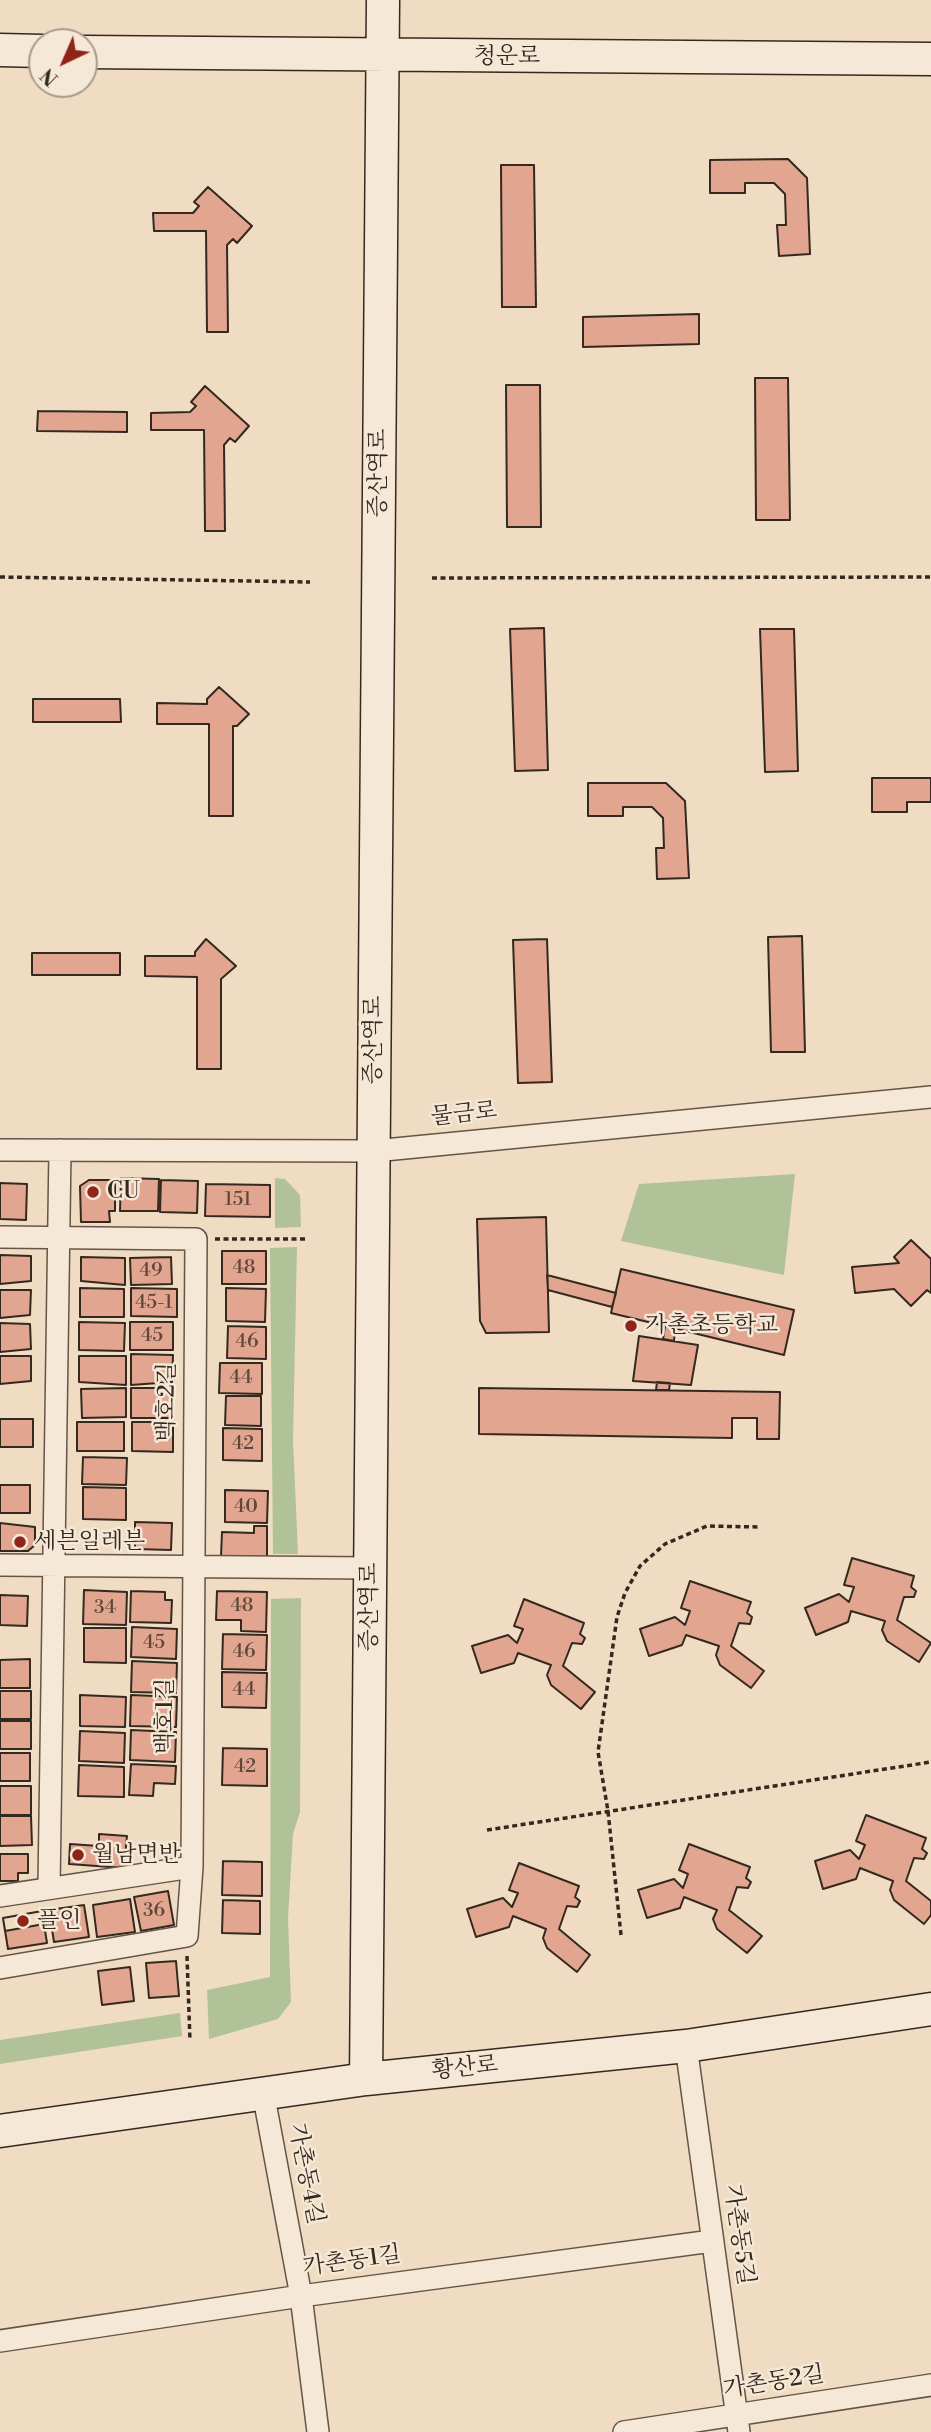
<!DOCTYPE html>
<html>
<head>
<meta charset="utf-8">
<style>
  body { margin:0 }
  #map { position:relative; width:931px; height:2432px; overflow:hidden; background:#efdcc2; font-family:"Libre Bodoni",serif }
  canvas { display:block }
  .north { position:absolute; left:28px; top:28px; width:70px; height:70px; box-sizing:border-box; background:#f5e8d7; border:2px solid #a89b8d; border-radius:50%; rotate:224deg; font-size:19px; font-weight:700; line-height:28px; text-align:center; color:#35281f }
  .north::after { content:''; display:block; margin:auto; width:24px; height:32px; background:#8f2418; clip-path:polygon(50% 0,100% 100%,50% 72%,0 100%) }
</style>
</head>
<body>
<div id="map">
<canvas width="931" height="2432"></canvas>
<div class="north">N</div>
</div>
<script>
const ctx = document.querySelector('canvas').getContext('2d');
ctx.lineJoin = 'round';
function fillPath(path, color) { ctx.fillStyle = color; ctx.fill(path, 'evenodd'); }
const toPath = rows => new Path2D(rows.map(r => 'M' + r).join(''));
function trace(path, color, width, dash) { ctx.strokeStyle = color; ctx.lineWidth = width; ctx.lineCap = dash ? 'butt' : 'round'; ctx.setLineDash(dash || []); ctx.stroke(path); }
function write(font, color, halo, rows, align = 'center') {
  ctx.font = font + ' "Libre Bodoni","Noto Serif KR",serif'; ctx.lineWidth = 5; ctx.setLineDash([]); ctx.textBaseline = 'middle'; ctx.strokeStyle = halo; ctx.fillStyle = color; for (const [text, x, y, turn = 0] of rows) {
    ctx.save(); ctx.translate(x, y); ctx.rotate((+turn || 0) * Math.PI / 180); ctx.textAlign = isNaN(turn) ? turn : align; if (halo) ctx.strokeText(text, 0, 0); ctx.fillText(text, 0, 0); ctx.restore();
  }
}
const green = toPath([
  [795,1174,784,1275,621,1241,639,1184],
  [275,1178,285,1179,300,1195,301,1227,275,1228],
  [297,1247,293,1441,298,1554,273,1554,270,1248],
  [301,1598,300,1812,293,1834,288,1918,291,2002,278,2019,209,2039,207,1990,270,1977,271,1599],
  [180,2013,182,2036,0,2064,0,2040]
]);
const building = toPath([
  [788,159,807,178,810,254,779,256,777,225,786,225,785,194,774,183,745,183,745,193,710,193,710,160,788,159],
  [501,165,534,165,536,307,502,307,501,165],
  [208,187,252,226,237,243,233,239,227,245,228,332,207,332,206,231,154,231,153,213,193,213,199,206,194,202,208,187],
  [699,314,699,344,583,347,583,317,699,314],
  [755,378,788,378,790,520,756,520,755,378],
  [506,385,540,385,541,527,507,527,506,385],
  [205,386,249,426,235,442,230,438,224,445,225,531,205,531,204,430,151,430,151,413,190,412,196,406,191,402,205,386],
  [38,411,127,412,127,432,37,431,38,411],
  [544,628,548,770,515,771,510,629,544,628],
  [760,629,794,629,798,771,765,772,760,629],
  [219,687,249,714,237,726,233,726,233,816,209,816,209,724,157,724,157,703,207,704,207,699,219,687],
  [33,699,120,699,121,722,33,722,33,699],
  [872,778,931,778,931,802,907,802,907,812,872,812,872,778],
  [588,783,666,783,685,801,689,878,657,879,656,848,664,848,663,818,652,807,623,807,623,816,588,816,588,783],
  [802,936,805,1052,771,1052,768,937,802,936],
  [206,939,236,966,221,979,221,1069,197,1069,197,977,145,976,145,956,195,956,195,952,206,939],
  [547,939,552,1082,518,1083,513,940,547,939],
  [32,953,120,953,120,975,32,975,32,953],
  [121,1178,159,1179,158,1211,120,1211,121,1178],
  [89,1180,115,1180,115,1211,109,1211,110,1222,81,1222,80,1186,89,1180],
  [161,1180,198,1181,197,1213,160,1212,161,1180],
  [0,1183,27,1184,26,1220,0,1219,0,1183],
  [206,1184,270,1185,270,1217,205,1216,206,1184],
  [546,1217,549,1332,486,1333,480,1321,477,1219,546,1217],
  [911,1240,931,1259,931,1293,927,1290,911,1306,894,1289,855,1293,852,1267,899,1263,894,1257,911,1240],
  [222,1251,266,1251,266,1284,222,1284,222,1251],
  [0,1255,31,1256,31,1281,0,1284,0,1255],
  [81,1257,125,1258,125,1285,81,1281,81,1257],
  [171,1257,172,1284,131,1285,130,1258,171,1257],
  [621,1269,794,1310,784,1355,611,1313,621,1269],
  [547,1275,616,1293,612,1307,548,1290,547,1275],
  [80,1288,124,1289,124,1317,80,1317,80,1288],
  [131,1288,177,1289,177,1317,131,1316,131,1288],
  [226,1288,266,1289,265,1322,226,1321,226,1288],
  [0,1290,31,1290,30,1315,0,1318,0,1290],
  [79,1322,125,1323,124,1351,79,1350,79,1322],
  [130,1322,173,1322,173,1350,130,1350,130,1322],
  [0,1323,30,1324,31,1349,0,1352,0,1323],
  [228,1326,266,1327,266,1359,227,1358,228,1326],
  [665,1326,675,1329,674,1341,663,1339,665,1326],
  [639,1336,698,1345,691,1385,633,1381,639,1336],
  [131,1354,173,1355,172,1382,131,1385,131,1354],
  [0,1356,31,1356,31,1381,0,1384,0,1356],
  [79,1356,126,1356,126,1385,79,1382,79,1356],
  [220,1363,262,1363,262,1394,219,1393,220,1363],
  [657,1382,670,1383,669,1390,656,1390,657,1382],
  [126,1388,126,1417,82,1418,81,1389,126,1388],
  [131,1388,171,1388,171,1418,131,1418,131,1388],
  [479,1388,780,1392,779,1439,757,1439,757,1418,732,1418,732,1438,479,1434,479,1388],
  [226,1396,261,1396,261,1426,225,1425,226,1396],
  [0,1419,33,1419,33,1447,0,1447,0,1419],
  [77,1422,124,1422,124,1451,77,1451,77,1422],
  [132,1422,173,1422,173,1452,132,1451,132,1422],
  [223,1428,262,1429,262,1461,223,1460,223,1428],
  [83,1457,127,1458,126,1485,82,1484,83,1457],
  [0,1485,30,1485,30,1513,0,1513,0,1485],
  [83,1487,126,1488,126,1520,83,1519,83,1487],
  [225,1490,268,1491,267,1523,225,1522,225,1490],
  [135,1522,172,1523,171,1550,135,1549,135,1522],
  [0,1523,35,1527,35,1545,28,1551,0,1551,0,1523],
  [254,1526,267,1526,267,1558,221,1556,222,1532,254,1533,254,1526],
  [852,1558,914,1576,911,1587,916,1591,914,1597,904,1597,897,1620,931,1643,919,1662,887,1641,882,1630,885,1621,851,1611,848,1622,816,1635,805,1608,839,1594,849,1602,854,1587,844,1585,852,1558],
  [690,1581,751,1602,747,1613,752,1617,750,1624,739,1623,731,1646,764,1671,751,1688,720,1665,716,1655,719,1646,686,1635,682,1645,649,1656,640,1629,675,1617,685,1625,690,1611,681,1608,690,1581],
  [84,1590,127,1592,126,1625,83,1624,84,1590],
  [131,1591,165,1592,165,1600,172,1600,171,1623,130,1622,131,1591],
  [217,1591,267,1592,266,1632,241,1631,241,1620,216,1620,217,1591],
  [0,1595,28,1596,27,1626,0,1625,0,1595],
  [524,1599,584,1623,580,1634,585,1638,582,1644,572,1643,563,1666,595,1692,581,1709,551,1685,547,1675,551,1665,518,1653,514,1663,481,1673,472,1646,508,1635,517,1643,523,1629,514,1626,524,1599],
  [132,1627,177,1629,176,1659,131,1657,132,1627],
  [84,1628,126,1628,126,1663,84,1662,84,1628],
  [223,1634,267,1635,266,1670,222,1669,223,1634],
  [30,1659,30,1688,0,1688,0,1660,30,1659],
  [132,1661,177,1663,176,1693,131,1692,132,1661],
  [222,1672,267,1673,266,1708,222,1707,222,1672],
  [0,1691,31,1691,31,1719,0,1719,0,1691],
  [80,1695,126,1697,125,1727,80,1726,80,1695],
  [131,1695,177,1697,176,1727,130,1726,131,1695],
  [0,1721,31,1721,31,1749,0,1749,0,1721],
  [131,1730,176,1732,175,1762,130,1760,131,1730],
  [80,1731,125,1733,124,1763,79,1761,80,1731],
  [223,1748,267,1749,267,1786,222,1785,223,1748],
  [0,1753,30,1753,30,1781,0,1781,0,1753],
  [131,1764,176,1766,175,1784,154,1783,153,1796,129,1795,131,1764],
  [79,1765,124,1767,124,1797,78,1796,79,1765],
  [0,1786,31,1786,31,1815,0,1815,0,1786],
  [866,1815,926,1838,922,1849,927,1853,924,1859,914,1858,906,1881,931,1901,931,1915,924,1924,894,1900,890,1890,893,1881,860,1868,856,1879,823,1889,815,1861,850,1850,859,1859,865,1845,856,1841,866,1815],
  [0,1816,31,1816,32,1845,0,1846,0,1816],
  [99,1834,127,1836,124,1868,69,1864,70,1844,99,1846,99,1834],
  [689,1844,750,1867,746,1878,751,1882,748,1888,737,1887,729,1910,762,1936,747,1953,717,1929,713,1919,717,1910,684,1897,680,1908,647,1918,638,1890,674,1879,683,1888,688,1874,679,1870,689,1844],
  [0,1854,28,1854,28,1873,18,1873,18,1881,0,1881,0,1854],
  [223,1861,262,1862,262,1896,222,1895,223,1861],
  [519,1863,579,1886,575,1897,580,1901,577,1907,567,1906,559,1929,590,1955,577,1972,547,1948,543,1938,546,1929,513,1916,509,1927,476,1937,467,1909,503,1898,512,1907,518,1893,509,1890,519,1863],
  [168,1891,174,1925,141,1931,134,1897,168,1891],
  [130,1899,135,1932,97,1937,93,1905,130,1899],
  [223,1900,260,1901,260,1934,222,1933,223,1900],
  [84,1905,89,1937,54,1942,49,1910,84,1905],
  [42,1911,47,1943,8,1949,3,1918,42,1911],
  [42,1911,44,1924,5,1931,3,1918,42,1911],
  [176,1961,179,1996,149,1998,146,1963,176,1961],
  [130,1967,134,2001,102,2005,98,1971,130,1967]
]);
const path = toPath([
  [0,577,310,582],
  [432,578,931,577],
  [215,1239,307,1239],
  [487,1830,931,1762],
  [621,1935,608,1811,598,1752,617,1617,625,1593,640,1566,665,1544,707,1526,760,1527],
  [187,1956,190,2041]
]);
const street = toPath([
  [0,1150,374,1151,931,1097],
  [0,1237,196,1239,192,1867,187,1936,0,1968],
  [0,1565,370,1568],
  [49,1887,60,1150],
  [0,1896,192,1867],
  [686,2046,739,2432],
  [263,2092,301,2296,318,2432],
  [0,2341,301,2296,712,2241],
  [624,2432,931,2385]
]);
const secondary = toPath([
  [0,50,42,51],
  [84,52,931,59],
  [366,2079,383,0],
  [0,2131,366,2079,686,2046,931,2009]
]);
const markers = [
  [93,1192,7,"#8f2418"],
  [631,1326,7,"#8f2418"],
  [20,1542,7,"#8f2418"],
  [78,1855,7,"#8f2418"],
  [23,1921,7,"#8f2418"]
];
const numberNames = [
  ["151",238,1200],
  ["48",244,1268],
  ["49",151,1271],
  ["45-1",154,1303],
  ["45",152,1336],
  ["46",247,1342],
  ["44",241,1378],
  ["42",243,1444],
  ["40",246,1507],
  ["48",242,1606],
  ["34",105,1608],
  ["45",154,1643],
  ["46",244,1652],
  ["44",244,1690],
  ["42",245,1767],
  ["36",154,1911]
];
const streetNames = [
  ["청운로",507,57],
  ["증산역로",379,473,-90],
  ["증산역로",374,1040,-90],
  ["물금로",464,1115,-6],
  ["백호2길",168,1402,-89],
  ["증산역로",370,1607,-90],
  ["백호1길",166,1716,-90],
  ["황산로",465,2069,-6],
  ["가촌동4길",305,2174,79],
  ["가촌동5길",738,2235,82],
  ["가촌동1길",352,2262,-8],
  ["가촌동2길",774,2383,-9]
];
const poiNames = [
  ["CU",107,1192],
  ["가촌초등학교",645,1326],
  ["세븐일레븐",34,1542],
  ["월남면반",92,1855],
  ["플인",37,1921]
];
fillPath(green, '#b2c298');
fillPath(building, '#e1a590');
trace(building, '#35281f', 2);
trace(street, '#645548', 24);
trace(secondary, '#35281f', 35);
trace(path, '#35281f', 3.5, [5, 3.5]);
trace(street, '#f5e8d7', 21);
trace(secondary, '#f5e8d7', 32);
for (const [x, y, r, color] of markers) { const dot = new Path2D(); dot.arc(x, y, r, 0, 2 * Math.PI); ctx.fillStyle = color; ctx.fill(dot); trace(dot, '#f5e8d7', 2.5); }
write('19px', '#60473b', null, numberNames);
write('23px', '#35281f', '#f5e8d7', streetNames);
write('23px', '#35281f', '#f5e8d7', poiNames, 'left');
</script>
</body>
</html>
